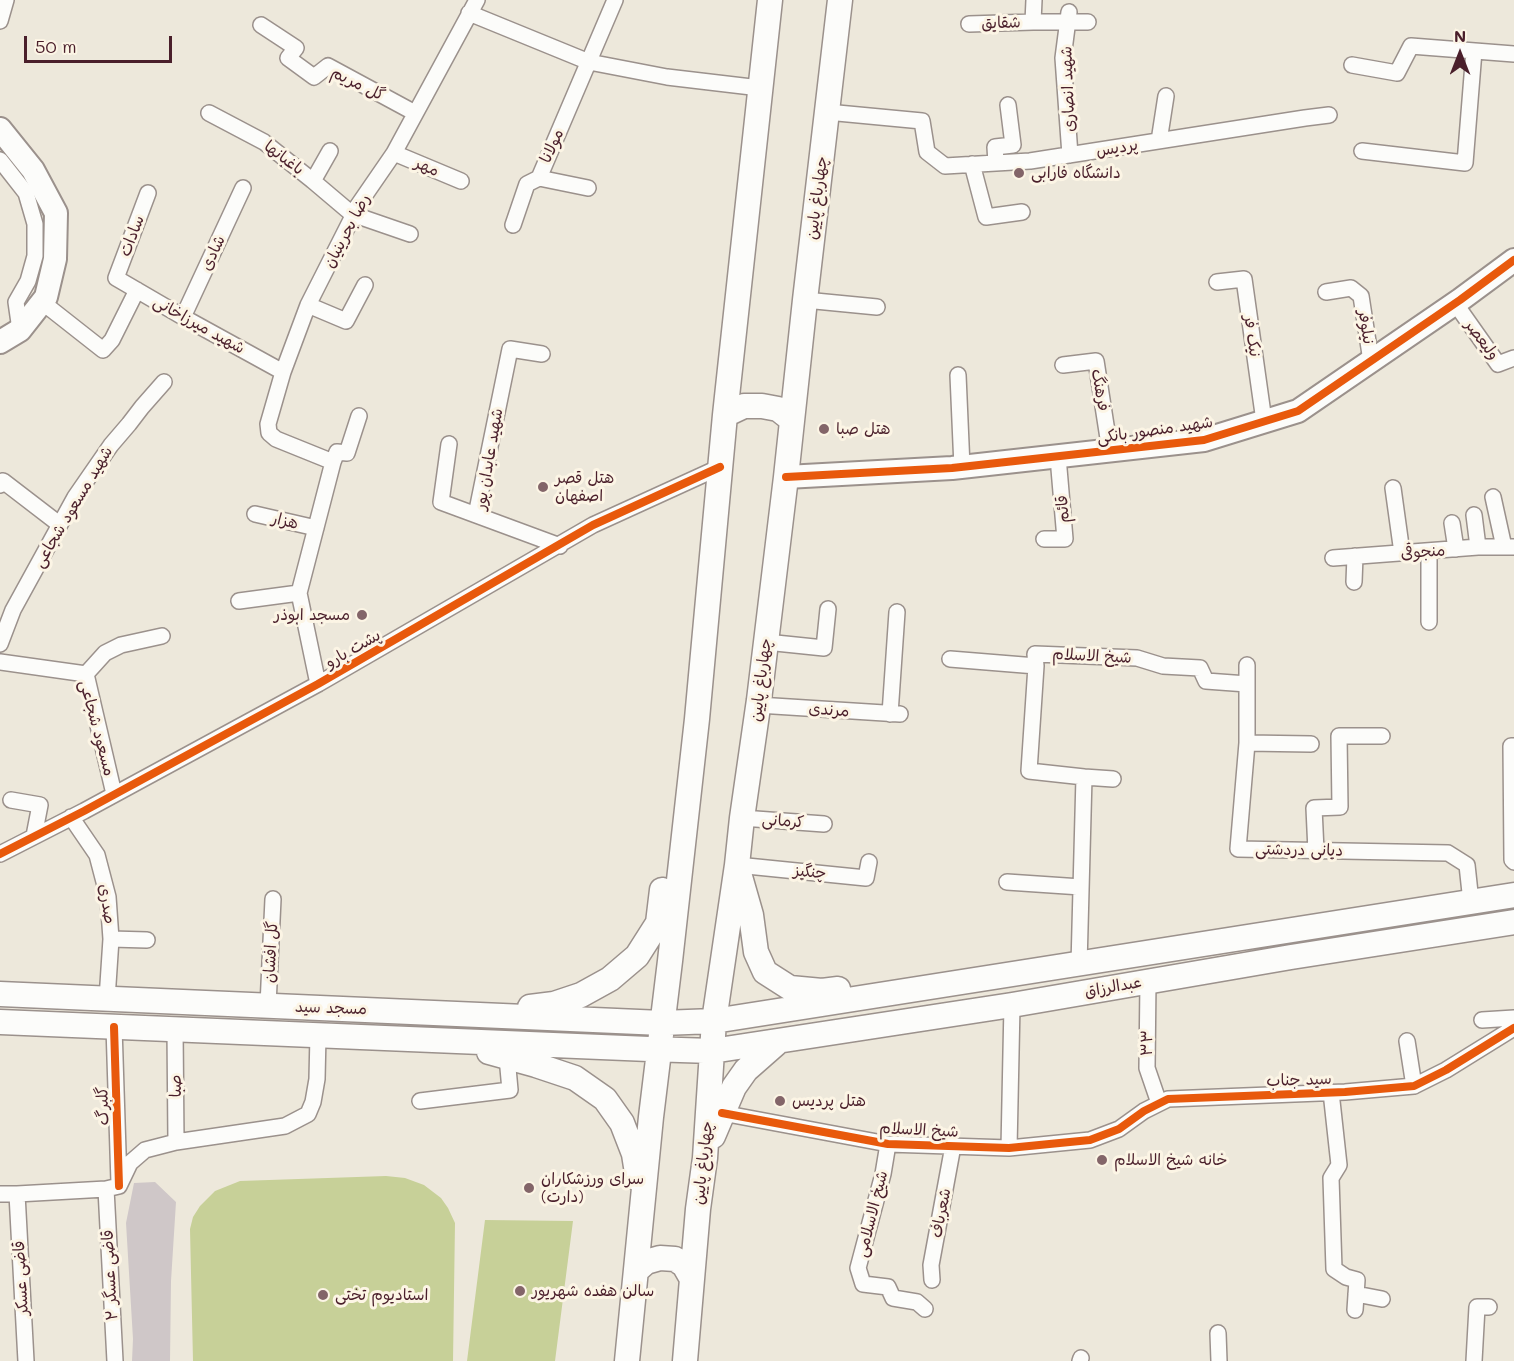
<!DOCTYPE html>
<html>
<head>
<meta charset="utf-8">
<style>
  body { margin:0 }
  #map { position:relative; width:1514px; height:1361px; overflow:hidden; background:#ede8db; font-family:Mali,sans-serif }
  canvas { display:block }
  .north { position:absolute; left:1430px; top:24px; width:60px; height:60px; -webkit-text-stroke:4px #fcf5e5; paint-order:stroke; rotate:0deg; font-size:16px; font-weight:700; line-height:24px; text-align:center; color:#4a1f2b }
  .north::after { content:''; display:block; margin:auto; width:21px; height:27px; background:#4a1f2b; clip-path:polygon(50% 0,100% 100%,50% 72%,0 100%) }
  .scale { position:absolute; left:24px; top:36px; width:148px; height:27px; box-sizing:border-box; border:3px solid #4a1f2b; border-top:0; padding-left:8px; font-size:18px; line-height:21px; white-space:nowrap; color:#4a1f2b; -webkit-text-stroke:4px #fcf5e5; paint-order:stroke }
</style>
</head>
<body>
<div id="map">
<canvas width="1514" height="1361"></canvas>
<div class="north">N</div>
<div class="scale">50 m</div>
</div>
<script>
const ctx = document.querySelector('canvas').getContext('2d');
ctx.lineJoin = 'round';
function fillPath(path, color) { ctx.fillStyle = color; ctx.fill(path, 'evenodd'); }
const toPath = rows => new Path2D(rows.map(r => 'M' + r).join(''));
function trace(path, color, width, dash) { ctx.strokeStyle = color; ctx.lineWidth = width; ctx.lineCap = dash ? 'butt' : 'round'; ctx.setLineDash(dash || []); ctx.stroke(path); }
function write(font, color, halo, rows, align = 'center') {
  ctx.font = font + ' Mali,"Playpen Sans Arabic",sans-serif'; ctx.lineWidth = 6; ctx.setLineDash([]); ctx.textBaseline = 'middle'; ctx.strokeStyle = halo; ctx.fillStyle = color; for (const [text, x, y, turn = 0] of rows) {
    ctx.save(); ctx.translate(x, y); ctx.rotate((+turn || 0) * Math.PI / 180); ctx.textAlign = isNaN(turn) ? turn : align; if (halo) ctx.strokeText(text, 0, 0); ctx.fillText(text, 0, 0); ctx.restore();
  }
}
const green = toPath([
  [386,1176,405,1178,424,1185,441,1198,448,1208,455,1223,453,1361,193,1361,190,1229,193,1217,200,1206,215,1191,240,1181],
  [485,1220,573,1221,555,1361,467,1361]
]);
const building = toPath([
  [155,1182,176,1202,171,1281,170,1361,132,1361,133,1339,126,1223,134,1183]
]);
const street = toPath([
  [1069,12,1063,58,1070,155],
  [469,13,589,62,667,77,760,88],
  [0,21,6,0],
  [1033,22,1034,0],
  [969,24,1033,22,1088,22],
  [261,25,296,48,288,58,314,77,328,66,415,113],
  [1352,65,1397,73,1411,46,1514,54],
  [827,112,922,121,927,152,945,166,1030,161,1305,118,1329,115],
  [209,113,264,142,313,181,352,214,410,234],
  [1159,141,1166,96],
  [1362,151,1465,163,1474,51],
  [394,153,461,181],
  [0,160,26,193,35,224,35,256,28,281,16,302,20,330],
  [996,163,995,147,1013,145,1008,105],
  [972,164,986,217,1022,212],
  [539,178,588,188],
  [313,181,330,151],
  [148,193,116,278,183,317,283,372],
  [513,225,527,184,539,178,615,0],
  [1217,282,1244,279,1264,421],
  [1326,292,1351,288,1361,296,1371,361],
  [805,300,877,307],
  [42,302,103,350,112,340,137,290],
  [1455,303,1498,364,1514,358],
  [308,305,346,321,365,285],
  [183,317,243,188],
  [1063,365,1096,361,1110,451],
  [958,375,962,467],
  [449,444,441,502,560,546],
  [333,462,276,439,269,433,268,424,283,372,308,305,352,218,352,214,394,153,477,0],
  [0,485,3,481,59,524],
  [1393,488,1402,553],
  [1493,497,1504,547],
  [255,514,316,528],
  [476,515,510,349,542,354],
  [1474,515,1478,547],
  [1452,523,1456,549],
  [1044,539,1065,539,1058,457],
  [1333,558,1478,547,1514,547],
  [1354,582,1355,556],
  [239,601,299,593],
  [1429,622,1429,551],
  [766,642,824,648,828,609],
  [0,644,13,610,75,497,111,445,129,424,142,407,164,382],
  [950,659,1036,666],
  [0,662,86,674,114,794],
  [1247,665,1247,743,1238,849,1448,853,1467,865,1471,902],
  [86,674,105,653,121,645,162,636],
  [318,684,299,593,333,462,337,452,347,453,359,416],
  [758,705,900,714],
  [890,714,897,612],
  [1247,743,1311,744],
  [1514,746,1511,746,1512,860,1514,862],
  [1084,777,1113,779],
  [11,800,40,805,34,836],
  [71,817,97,855,108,897,111,939,107,999],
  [742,818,824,824],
  [1316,851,1314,808,1340,807,1339,736,1382,736],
  [0,854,84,811,318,684,593,525,720,467],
  [737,865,866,878,869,862],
  [1007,882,1081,887],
  [111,939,147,940],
  [1079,965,1084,777,1029,771,1036,666,1035,654,1137,658,1163,666,1200,668,1206,681,1247,684],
  [1148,981,1147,1068,1159,1103],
  [268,1005,273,899],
  [1482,1020,1514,1018],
  [114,1027,119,1183],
  [175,1029,176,1142],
  [1407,1041,1414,1086],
  [1331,1092,1339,1165,1331,1178,1334,1269,1346,1277,1357,1280,1355,1310],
  [420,1101,510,1090,507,1057],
  [722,1113,888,1144,1009,1148,1090,1140,1119,1129,1144,1111,1168,1099,1345,1092,1414,1086,1446,1070,1514,1028],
  [888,1144,883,1174,858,1268,863,1284,888,1287,893,1298,917,1302,925,1309],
  [1009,1148,1012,1005],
  [106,1189,115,1361],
  [0,1194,17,1194,106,1189,119,1186,130,1163,145,1150,176,1142,285,1126,308,1114,313,1102,317,1079,318,1035],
  [17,1194,26,1361],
  [932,1280,931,1265,953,1146],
  [1356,1294,1382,1299],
  [1218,1333,1219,1361],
  [1080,1361,1081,1358],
  [1474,1361,1477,1307,1489,1307]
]);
const secondary = toPath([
  [0,129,33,170,56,213,55,259,46,297,20,330,0,342],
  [786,477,952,468,1204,440,1298,411,1460,300,1514,260]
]);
const primary = toPath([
  [725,415,744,406,762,406,778,409,792,420],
  [739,873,751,915,756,952,765,972,790,988,822,991,838,989],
  [0,994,662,1023,714,1021,1514,895],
  [530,1007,554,1004,581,995,610,979,637,956,658,923,662,890],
  [0,1022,649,1049,712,1051,1012,1005,1291,957,1514,922],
  [489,1052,536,1065,575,1078,605,1099,622,1123,634,1154,638,1179],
  [713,1136,734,1087,746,1070,779,1041],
  [636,1271,646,1262,660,1258,675,1259,684,1265,692,1279],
  [627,1361,651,1117,670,961,697,719,725,415,770,0],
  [685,1361,698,1209,705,1158,714,1021,737,865,742,818,759,700,786,477,805,300,840,0]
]);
const cycleway = toPath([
  [786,477,952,468,1204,440,1298,411,1460,300,1514,260],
  [0,854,84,811,318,684,593,525,720,467],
  [114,1027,119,1186],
  [722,1113,888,1144,1009,1148,1090,1140,1119,1129,1144,1111,1168,1099,1345,1092,1414,1086,1446,1070,1514,1028]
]);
const markers = [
  [1019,173,6,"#836569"],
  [824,429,6,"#836569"],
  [543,487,6,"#836569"],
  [362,615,6,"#836569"],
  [780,1101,6,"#836569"],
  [1102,1160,6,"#836569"],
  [529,1188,6,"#836569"],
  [520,1291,6,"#836569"],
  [323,1295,6,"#836569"]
];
const streetNames = [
  ["شقایق",1001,23,-2],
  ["گل مریم",358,84,26],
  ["شهید انصاری",1068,89,-92],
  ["مولانا",552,146,-66],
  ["پردیس",1117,148,-9],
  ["باغبانها",284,158,37],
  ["مهر",427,167,23],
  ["چهارباغ پایین",817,198,-83],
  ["رضا بحرینیان",347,231,-62],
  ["سادات",132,236,-69],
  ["شادی",213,253,-65],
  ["شهید میرزاخانی",199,325,29],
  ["نیلوفر",1366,327,81],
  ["نیک فر",1252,336,82],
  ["ولیعصر",1482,340,53],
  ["فرهنگ",1100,390,80],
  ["شهید منصور بانکی",1155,430,-8],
  ["شهید عابدان پور",489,459,-80],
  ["شهید مسعود شجاعی",73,507,-59],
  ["قائم",1063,509,-95],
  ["هزار",285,521,13],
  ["منجوقی",1423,552,-4],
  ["پشت بارو",353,649,-30],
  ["شیخ الاسلام",1092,656,3],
  ["چهارباغ پایین",761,680,-83],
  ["مرندی",829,710,4],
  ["مسعود شجاعی",97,728,75],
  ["کرمانی",783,821,4],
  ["دیانی دردشتی",1299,850,1],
  ["چنگیز",810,872,5],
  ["صدری",107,904,82],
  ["گل افشان",271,952,-87],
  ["عبدالرزاق",1113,987,-10],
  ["مسجد سید",331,1008,2],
  ["۳۳",1147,1043,-89],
  ["سید جناب",1299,1080,-2],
  ["صبا",176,1086,-91],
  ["گلبرگ",103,1106,-92],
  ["شیخ الاسلام",919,1130,3],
  ["چهارباغ پایین",703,1163,-84],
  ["شعرباف",941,1213,-79],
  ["شیخ الاسلامی",872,1214,-76],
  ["قاضی عسگر ۲",110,1275,-93],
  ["قاضی عسکر",21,1278,-93]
];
const poiNames = [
  ["دانشگاه فارابی",1031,173],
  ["هتل صبا",836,429],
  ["هتل قصر",555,478],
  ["اصفهان",555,496],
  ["مسجد ابوذر",350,615,"right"],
  ["هتل پردیس",792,1101],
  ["خانه شیخ الاسلام",1114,1160],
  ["سرای ورزشکاران",541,1179],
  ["(دارت)",541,1197],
  ["سالن هفده شهریور",532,1291],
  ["استادیوم تختی",335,1295]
];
fillPath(green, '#c7d098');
fillPath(building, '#cfc7c8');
trace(street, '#9b918c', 18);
trace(secondary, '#9b918c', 26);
trace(primary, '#9b918c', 27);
trace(street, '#fcfcfa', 15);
trace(secondary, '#fcfcfa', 22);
trace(primary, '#fcfcfa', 24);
trace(cycleway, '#e8590c', 8);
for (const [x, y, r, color] of markers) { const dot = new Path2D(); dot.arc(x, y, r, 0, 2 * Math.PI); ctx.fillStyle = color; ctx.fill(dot); trace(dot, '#fcf5e5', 2); }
write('16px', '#4a1f2b', '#fcf5e5', streetNames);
write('16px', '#4a1f2b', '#fcf5e5', poiNames, 'left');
</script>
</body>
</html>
